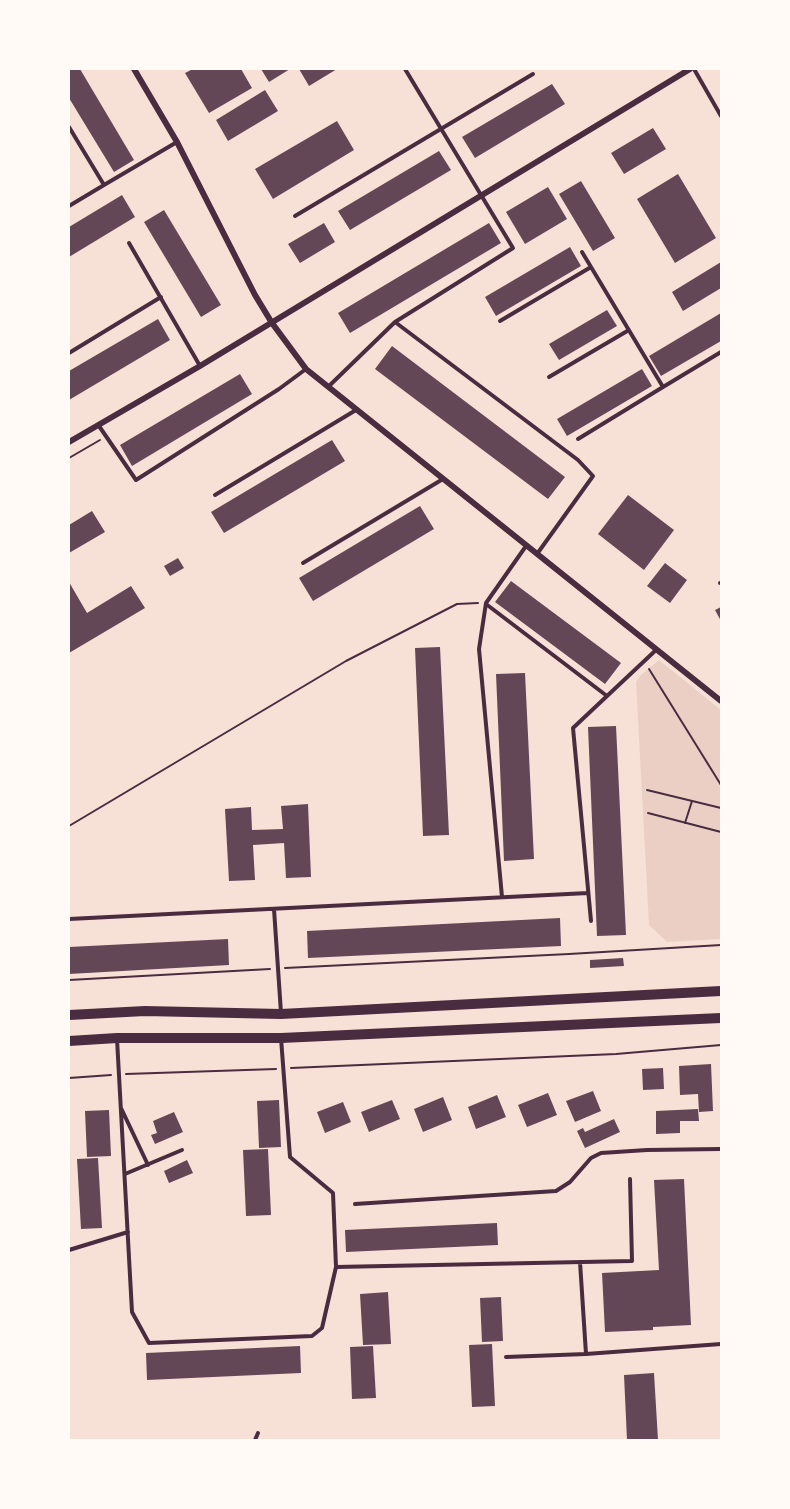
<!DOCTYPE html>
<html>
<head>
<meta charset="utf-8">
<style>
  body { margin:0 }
  #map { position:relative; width:790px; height:1509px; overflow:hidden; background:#f7e1d7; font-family:"Nunito Sans",sans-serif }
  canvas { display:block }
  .frame { position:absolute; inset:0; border:70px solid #fffaf5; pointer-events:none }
</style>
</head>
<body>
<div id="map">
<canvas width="790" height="1509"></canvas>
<div class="frame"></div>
</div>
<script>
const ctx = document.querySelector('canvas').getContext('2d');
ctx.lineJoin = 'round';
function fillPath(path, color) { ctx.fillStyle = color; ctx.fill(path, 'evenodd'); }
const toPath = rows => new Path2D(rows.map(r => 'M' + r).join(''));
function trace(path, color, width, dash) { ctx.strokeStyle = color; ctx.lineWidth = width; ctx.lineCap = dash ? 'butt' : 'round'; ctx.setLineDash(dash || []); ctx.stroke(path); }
const green = toPath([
  [659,660,721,710,721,939,667,942,649,925,636,682,641,675]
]);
const building = toPath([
  [69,69,80,69,134,160,114,172,69,98],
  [193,69,241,69,252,88,209,113,185,73],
  [261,69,290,69,269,82],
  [299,69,337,69,309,86],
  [552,84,565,104,475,158,462,137],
  [265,90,278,111,228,141,216,120],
  [337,121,354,150,273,199,255,169],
  [653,128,666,149,624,174,611,153],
  [439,151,451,170,350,230,338,211],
  [678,174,716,238,675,263,637,199],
  [581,181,615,238,593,251,559,194],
  [548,187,567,219,525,244,506,212],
  [122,195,135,217,69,257,69,227],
  [164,210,221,305,201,317,144,222],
  [324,223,335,242,300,263,288,244],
  [489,223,501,243,350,333,338,313],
  [570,247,581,266,496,316,485,297],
  [721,262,721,288,683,311,672,292],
  [607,310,617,326,559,360,549,344],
  [721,313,721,341,661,376,649,356],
  [158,319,170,340,69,400,69,371],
  [392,346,565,477,548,499,375,369],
  [642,369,652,386,567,436,557,419],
  [240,374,252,394,132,466,120,445],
  [332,440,345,461,224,533,211,512],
  [628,495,674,530,644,570,598,534],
  [420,506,434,529,313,601,299,578],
  [92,511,105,532,69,553,69,525],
  [178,558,184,568,170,576,164,566],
  [665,563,687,580,670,603,647,586],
  [511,581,621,663,605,684,495,602],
  [69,582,87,613,131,586,145,608,69,653],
  [721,607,721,621,715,610],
  [440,647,449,835,423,836,415,648],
  [525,673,534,859,504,861,496,674],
  [616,726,626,935,597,936,588,727],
  [308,804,311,877,286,878,284,843,253,845,255,880,229,881,225,809,251,807,252,830,283,829,281,806],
  [560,918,561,946,308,958,307,931],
  [228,939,229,965,69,974,69,947],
  [623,958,624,966,590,968,590,960],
  [711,1064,713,1111,699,1112,698,1094,680,1095,679,1066],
  [663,1068,664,1089,643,1090,642,1069],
  [593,1091,601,1111,575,1122,566,1101],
  [548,1093,557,1115,527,1127,518,1105],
  [497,1095,506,1117,476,1129,468,1107],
  [443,1097,452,1120,423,1132,414,1109],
  [279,1100,281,1147,259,1148,257,1101],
  [392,1100,400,1119,369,1132,361,1112],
  [343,1102,351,1122,325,1133,317,1112],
  [698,1109,699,1121,680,1121,680,1133,656,1134,656,1111],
  [109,1110,111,1156,87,1157,85,1111],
  [174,1112,183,1132,155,1144,151,1135,157,1133,153,1121],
  [614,1119,620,1132,585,1148,577,1131,583,1128,585,1132],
  [268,1149,271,1215,246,1216,243,1150],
  [98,1158,102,1228,81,1229,77,1159],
  [187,1160,193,1173,169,1183,164,1171],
  [684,1179,691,1325,653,1327,653,1330,605,1332,602,1273,659,1270,654,1180],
  [497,1223,498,1245,346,1252,345,1230],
  [388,1292,391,1344,363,1345,360,1294],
  [501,1297,503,1341,482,1342,480,1298],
  [492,1344,495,1406,472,1407,469,1345],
  [300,1346,301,1373,147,1380,146,1353],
  [373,1346,376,1398,352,1399,350,1347],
  [654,1373,658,1440,627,1440,624,1375]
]);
const path = toPath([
  [69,458,100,440],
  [649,669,721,785],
  [647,790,721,808],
  [648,813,721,832],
  [685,823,692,801],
  [69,826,346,661,457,604,478,603],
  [285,968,569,954,721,945],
  [69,980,270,969],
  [291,1068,616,1054,721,1045],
  [126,1074,276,1069],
  [69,1078,111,1075]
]);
const service = toPath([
  [694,69,721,116],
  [69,127,104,185,177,142],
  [69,206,104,185],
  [295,216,533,74],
  [129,243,200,366],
  [582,252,663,387,721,352],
  [500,321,591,267],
  [395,322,513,248,405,69],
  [69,353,161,297],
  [549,377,629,330],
  [328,387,395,322,578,460,593,476,537,554],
  [99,426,136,480,279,389,306,369],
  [578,439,663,387],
  [215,495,356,410],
  [303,563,443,479],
  [720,583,721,583],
  [486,604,607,696],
  [502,897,479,649,486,603,526,546],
  [274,909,281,1013],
  [69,919,588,893],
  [591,921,573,728,656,650],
  [117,1039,132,1312,149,1343,312,1336,322,1328,336,1267,333,1193,290,1157,281,1038],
  [121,1108,148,1165],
  [125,1174,182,1150],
  [355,1204,556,1191,570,1182,591,1158,601,1153,647,1150,721,1149],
  [69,1250,128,1232],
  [580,1262,586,1354,721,1344],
  [336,1267,632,1261,630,1179],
  [506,1357,586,1354],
  [255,1440,258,1433]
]);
const minor = toPath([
  [134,69,177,142,255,295,272,323,306,369,721,701],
  [69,442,200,366,690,69]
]);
const tertiary = toPath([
  [69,1015,145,1011,281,1014,721,991],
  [69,1041,117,1038,281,1038,721,1018]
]);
fillPath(green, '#ebcfc5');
fillPath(building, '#644757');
trace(path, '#4a2c40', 2);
trace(service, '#4a2c40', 4);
trace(minor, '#4a2c40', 6);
trace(tertiary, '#4a2c40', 10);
</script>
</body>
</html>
